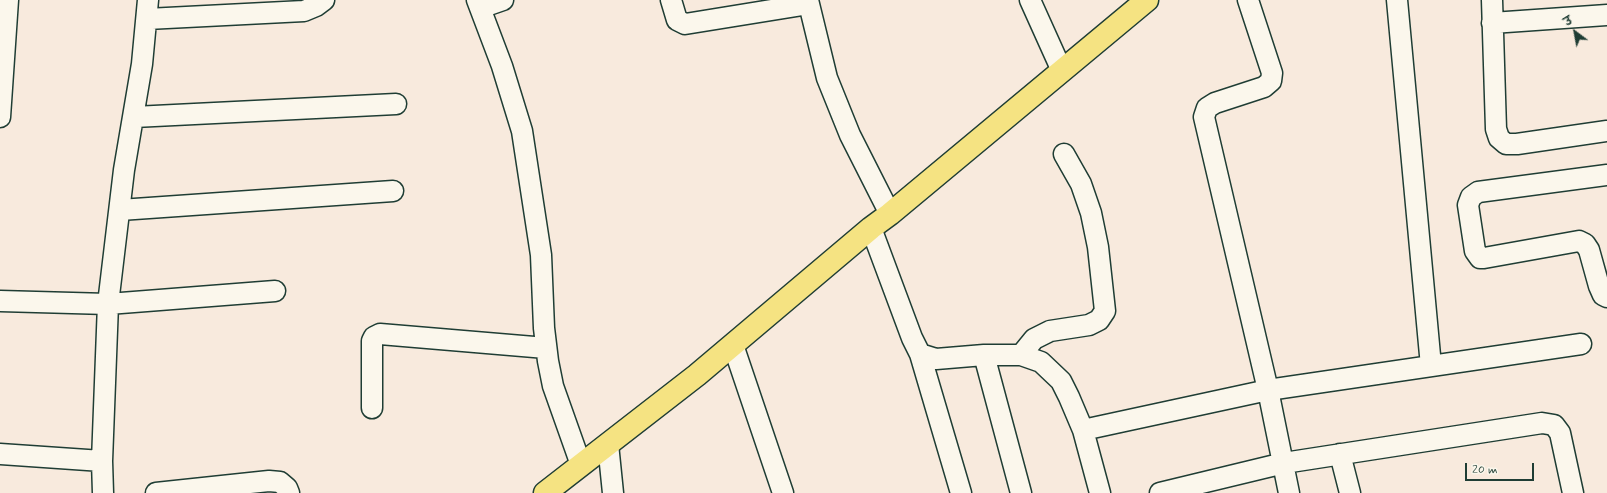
<!DOCTYPE html>
<html>
<head>
<meta charset="utf-8">
<style>
  body { margin:0 }
  #map { position:relative; width:1607px; height:493px; overflow:hidden; background:#f8eadd; font-family:Mynerve,"Playpen Sans Deva",sans-serif }
  canvas { display:block }
  .north { position:absolute; left:1555px; top:12px; width:40px; height:40px; -webkit-text-stroke:3px #fbf7ec; paint-order:stroke; rotate:328deg; font-size:11px; font-weight:700; line-height:16px; text-align:center; color:#1f3d34 }
  .north::after { content:''; display:block; margin:auto; width:14px; height:18px; background:#1f3d34; clip-path:polygon(50% 0,100% 100%,50% 72%,0 100%) }
  .scale { position:absolute; left:1465px; top:463px; width:69px; height:18px; box-sizing:border-box; border:2px solid #1f3d34; border-top:0; padding-left:5px; font-size:12px; line-height:14px; white-space:nowrap; color:#1f3d34; -webkit-text-stroke:3px #fbf7ec; paint-order:stroke }
</style>
</head>
<body>
<div id="map">
<canvas width="1607" height="493"></canvas>
<div class="north">उ</div>
<div class="scale">20 m</div>
</div>
<script>
const ctx = document.querySelector('canvas').getContext('2d');
ctx.lineJoin = 'round';
const toPath = rows => new Path2D(rows.map(r => 'M' + r).join(''));
function trace(path, color, width, dash) { ctx.strokeStyle = color; ctx.lineWidth = width; ctx.lineCap = dash ? 'butt' : 'round'; ctx.setLineDash(dash || []); ctx.stroke(path); }
const minor = toPath([
  [477,0,502,66,522,131,541,255,544,328,548,361,553,386,581,465],
  [671,0,677,20,685,24,809,4],
  [808,0,827,78,850,135,890,214],
  [1030,0,1062,71],
  [1248,0,1272,73,1271,81,1264,87,1215,103,1207,108,1204,117,1268,390,1289,493],
  [1397,0,1431,366],
  [1492,0,1496,129,1499,138,1506,144,1517,144,1607,131],
  [480,8,503,0],
  [147,19,304,11,316,6,324,0],
  [1492,23,1607,15],
  [0,117,8,0],
  [134,117,396,104],
  [1607,175,1478,192,1471,197,1468,205,1475,251,1480,258,1484,258,1579,241,1585,244,1589,250,1599,286,1603,295,1607,297],
  [120,210,393,191],
  [871,228,912,338,920,354,936,359,984,355,1021,355,1041,362,1061,381,1069,397,1083,430,1100,493],
  [0,301,108,304,275,291],
  [733,345,783,493],
  [920,354,961,493],
  [984,355,1021,493],
  [1021,355,1034,339,1050,331,1089,325,1099,320,1105,311,1098,247,1091,213,1081,184,1064,154],
  [372,408,372,341,374,337,380,334,546,348],
  [1083,430,1268,390,1581,344],
  [608,444,613,493],
  [0,454,102,461],
  [1340,454,1350,493],
  [103,493,102,461,108,304,124,170,142,64,148,0],
  [156,493,269,481,280,482,287,488,289,493],
  [1160,493,1284,463,1542,423,1554,425,1560,433,1573,493]
]);
const primary = toPath([
  [545,493,697,375,871,228,890,214,1147,0]
]);
trace(minor, '#1f3d34', 23);
trace(primary, '#1f3d34', 25);
trace(minor, '#fbf7ec', 20);
trace(primary, '#f5e382', 22);
</script>
</body>
</html>
